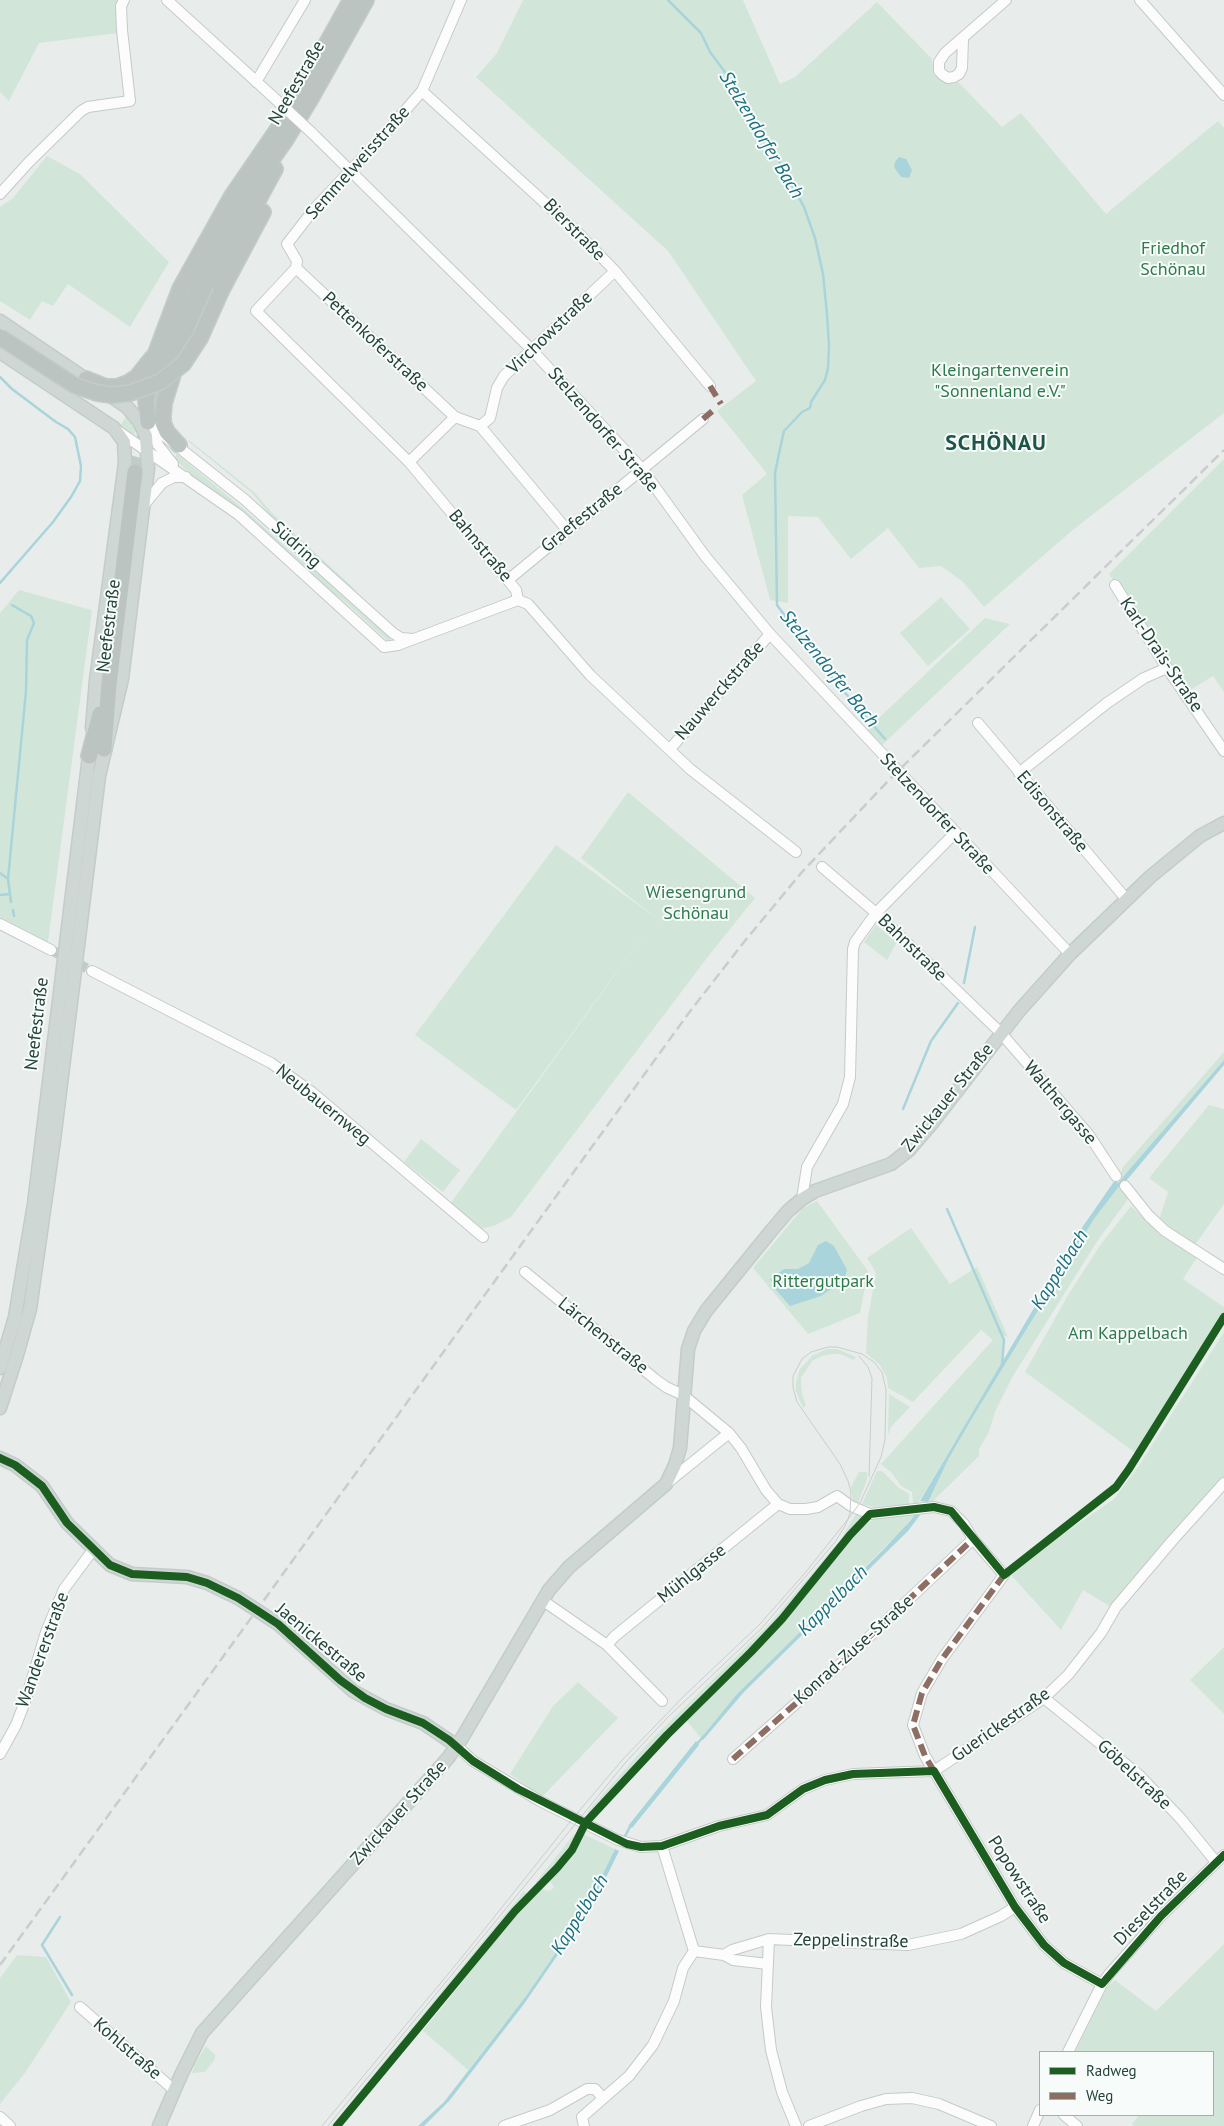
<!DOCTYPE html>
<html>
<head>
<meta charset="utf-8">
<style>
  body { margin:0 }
  #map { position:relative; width:1224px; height:2126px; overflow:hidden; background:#e8edeb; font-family:"PT Sans",sans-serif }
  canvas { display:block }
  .legend { position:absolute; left:1039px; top:2051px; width:175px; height:65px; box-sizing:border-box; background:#f7fbf9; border:1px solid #a3b1ad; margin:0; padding:6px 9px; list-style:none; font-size:15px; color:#24423a }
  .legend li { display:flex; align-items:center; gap:10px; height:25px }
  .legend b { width:25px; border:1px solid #a3b1ad }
</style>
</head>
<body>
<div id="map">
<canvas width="1224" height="2126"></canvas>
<ul class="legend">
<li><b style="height:6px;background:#1b5e20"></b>Radweg</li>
<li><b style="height:6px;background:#8d6e63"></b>Weg</li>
</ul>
</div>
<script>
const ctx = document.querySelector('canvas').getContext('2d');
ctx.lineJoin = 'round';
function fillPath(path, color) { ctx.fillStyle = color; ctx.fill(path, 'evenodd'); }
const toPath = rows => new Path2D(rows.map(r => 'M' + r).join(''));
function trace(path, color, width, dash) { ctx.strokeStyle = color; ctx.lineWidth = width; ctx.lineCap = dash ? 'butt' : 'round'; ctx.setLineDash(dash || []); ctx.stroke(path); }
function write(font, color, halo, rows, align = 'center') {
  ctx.font = font + ' "PT Sans",sans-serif'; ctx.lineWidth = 4; ctx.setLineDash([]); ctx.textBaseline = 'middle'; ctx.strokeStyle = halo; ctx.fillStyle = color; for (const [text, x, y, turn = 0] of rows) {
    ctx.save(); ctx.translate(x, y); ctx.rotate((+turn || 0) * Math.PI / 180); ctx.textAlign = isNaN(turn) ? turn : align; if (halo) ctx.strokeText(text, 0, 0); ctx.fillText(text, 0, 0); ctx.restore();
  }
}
const green = toPath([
  [0,0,119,0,118,33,39,43,9,101,0,92],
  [523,0,743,0,780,84,795,77,877,2,932,59,934,75,947,83,958,82,1002,127,1021,113,1106,214,1218,121,1224,128,1224,413,1074,529,984,607,963,582,941,566,919,568,888,528,851,559,818,517,788,516,788,603,770,600,742,495,767,474,717,411,756,381,668,251,476,77,497,53],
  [47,156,80,174,169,262,130,327,68,284,53,306,42,301,30,320,0,301,0,207,13,198],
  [127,415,136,429,135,434,131,435,120,426],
  [189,440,254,492,272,513,358,592,345,583,269,514,252,493,188,441],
  [177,454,245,510,296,556,324,576,390,637,390,640,387,640,344,601,332,593,242,513,190,474,174,458],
  [1224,459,1224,692,1213,676,1187,692,1109,574],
  [19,590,92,610,48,942,0,922,0,613],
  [941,597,970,629,928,666,900,633],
  [985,618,1010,624,881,746,866,730],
  [628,792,755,898,710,954,511,1217,494,1226,480,1229,450,1204,648,929,516,1110,415,1035,556,845,656,918,581,858],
  [876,925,897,942,887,960,864,942],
  [1224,1052,1224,1060,1122,1178,1120,1175,1123,1167],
  [1209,1105,1224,1109,1224,1204,1195,1245,1177,1235,1159,1220,1168,1192,1149,1178],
  [421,1139,460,1170,443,1192,404,1162],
  [1120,1185,1128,1199,1096,1243,1013,1376,995,1412,989,1432,979,1449,979,1456,932,1502,928,1502,949,1458,974,1415,1094,1219],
  [817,1201,868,1271,860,1313,808,1334,753,1268,803,1208],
  [1131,1206,1157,1231,1198,1256,1183,1279,1224,1307,1224,1316,1137,1454,1025,1372,1068,1295,1101,1244],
  [911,1228,950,1284,977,1267,1008,1337,1000,1334,1003,1341,1001,1365,918,1503,913,1503,912,1492,901,1486,892,1473,881,1464,993,1340,981,1330,913,1402,888,1388,887,1378,880,1365,866,1353,868,1317,876,1273,867,1258],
  [1224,1332,1224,1478,1210,1495,1166,1540,1111,1607,1083,1590,1061,1630,1011,1575,1059,1537,1114,1499,1138,1467],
  [826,1349,837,1349,856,1357,854,1360,840,1354,831,1354,822,1356,812,1361,801,1378,802,1395,806,1405,803,1408,796,1391,796,1382,800,1369,812,1356],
  [889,1394,910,1407,891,1427,888,1435],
  [877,1471,882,1471,898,1487,909,1494,909,1505,874,1507,862,1504],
  [859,1472,867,1472,867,1480,858,1503,853,1501,851,1487],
  [910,1513,915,1514,901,1531,737,1694,701,1738,686,1720,769,1637,859,1529,874,1519],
  [856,1514,862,1517,860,1520,767,1632,678,1719,591,1814,587,1812,650,1741,770,1623,840,1540],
  [1224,1647,1224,1714,1190,1680],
  [578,1682,618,1718,542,1797,510,1774,553,1706],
  [575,1833,568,1851,537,1884,536,1882],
  [583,1834,615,1849,598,1886,587,1907,526,1996,468,2070,423,2031,517,1913,542,1889,550,1891,554,1887,550,1881,572,1855],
  [524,1891,527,1894,512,1910,471,1963,333,2126,331,2126],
  [1224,1944,1224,2126,1134,2126,1132,2124,1139,2115,1213,2115,1213,2052,1075,2052,1107,1987,1115,1980,1156,2011],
  [17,1955,46,1957,71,2002,25,2073,0,2104,0,1978],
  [206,2046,215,2055,215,2059,205,2072,192,2073,195,2064]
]);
const water = toPath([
  [899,157,906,159,912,170,909,178,901,177,894,167,895,162],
  [1224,1060,1224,1065,1126,1181,1122,1178],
  [1115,1180,1120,1185,1094,1219,974,1415,949,1458,928,1502,920,1501,1079,1232],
  [826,1241,834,1246,847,1270,844,1280,821,1296,790,1306,776,1290,770,1279,784,1269,798,1269,809,1263,818,1245],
  [915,1514,920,1515,908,1531,744,1692,703,1740,701,1738,737,1694,882,1551,910,1521],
  [696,1741,699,1745,662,1791,632,1828,628,1826],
  [615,1849,619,1851,594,1902,524,2004,450,2100,424,2126,418,2126,444,2102,526,1996,587,1907]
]);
const stream = toPath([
  [668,0,701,33,710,52,728,76,746,107,760,126,804,207,815,238,823,274,827,314,829,346,828,368,825,380,811,402,810,408,802,412,784,431,781,444,775,473,777,605,822,666,885,739],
  [0,377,12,389,56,422,68,429,75,437,81,466,80,481,71,497,53,522,0,583],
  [0,873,8,879,11,902],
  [8,879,26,691,27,640,34,623,31,616,12,605],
  [0,895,10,894],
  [13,910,14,916],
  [964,983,975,927],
  [903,1109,931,1041,958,1003],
  [1117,1186,1125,1177],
  [947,1209,1004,1340,1002,1364],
  [696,1745,704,1736],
  [624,1838,631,1825],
  [60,1917,42,1945,72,1995]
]);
const minorTunnel = toPath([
  [51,950,92,971]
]);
const highwayTunnel = toPath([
  [135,472,162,372]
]);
const minor = toPath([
  [167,0,271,95],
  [461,0,422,91,384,135,315,208,287,244,297,261,296,268,256,311,409,462,516,590,518,600],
  [1140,0,1224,95],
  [963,39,962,68,959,74,954,77,948,78,943,75,939,71,939,62,945,53,1006,0],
  [256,82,305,0],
  [422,91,578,233,615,271,710,386],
  [312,133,531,349,642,469,705,556,770,634,1070,954],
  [0,194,29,162,81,111,88,107,130,101,122,30,121,6,124,0],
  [296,268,455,417,480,426,567,530],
  [143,419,244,499,393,633,401,638,413,639],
  [149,423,158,445,173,464],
  [480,426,490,418,497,388,504,376,615,271],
  [118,431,239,515,384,647,398,645,518,600],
  [409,462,455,417],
  [143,506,162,483,174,477,186,477],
  [508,580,703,419],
  [1115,585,1167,668,1224,751],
  [518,600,528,604,590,675,690,769,796,852],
  [978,723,1127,900],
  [670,749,770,634],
  [1019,773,1107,703,1144,678,1167,668],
  [822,867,876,913,1001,1033,1089,1135,1116,1176],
  [0,924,51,950],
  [92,971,271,1063,313,1093,483,1237],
  [1125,1186,1149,1216,1165,1231,1224,1269],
  [802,1199,807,1167,843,1104,850,1077,853,949,855,942,876,913,955,833],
  [525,1272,655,1379,666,1387,683,1395,729,1433,741,1448,766,1490,778,1504,790,1509,806,1509,818,1507,837,1496,851,1506,870,1514,934,1507,951,1511,964,1524,973,1539,1004,1575,942,1659,922,1693,913,1725,925,1756,1015,1907,1044,1945,1064,1963,1102,1984],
  [667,1483,729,1433],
  [542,1600,607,1645,662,1701],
  [607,1645,615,1636,778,1504],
  [1044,1698,1139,1775,1181,1819,1216,1862],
  [457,1746,473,1761,540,1801,618,1840,641,1847,662,1846,719,1826,767,1815,803,1789,825,1780,853,1774,934,1771,1044,1698,1068,1675,1101,1633,1116,1607,1172,1541,1224,1483],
  [0,1754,16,1725,26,1699,46,1632,64,1589,93,1550],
  [733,1759,836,1668,973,1539],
  [769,1939,766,2007,771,2050,782,2092,796,2126],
  [694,1951,724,1955,732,1950,769,1939,908,1945,961,1934,1001,1916,1015,1907],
  [724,1955,733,1960,768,1964],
  [80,2007,174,2090],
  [1068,2052,1102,1984,1110,1973,1161,1916,1224,1855],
  [1064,2115,1077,2126],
  [0,2117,10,2126],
  [504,2126,550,2110,587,2089,595,2089,603,2098],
  [584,2126,582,2117,629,2076,653,2045,674,2001,683,1968,694,1951,662,1846],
  [809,2126,861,2106,886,2099,912,2098,939,2104,991,2126],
  [1033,2126,1040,2110]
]);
const major = toPath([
  [0,321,127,407,139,421,146,436,148,468,122,679,99,776,54,1140,30,1309,17,1355,0,1408],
  [0,352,114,428,124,442,125,463,96,680,92,728],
  [0,1368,15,1317,34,1204,90,748],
  [0,1458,15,1465,42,1486,67,1523,110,1565,132,1574,187,1577,207,1583,238,1598,278,1624,353,1691,386,1709,423,1723,457,1746],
  [159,2126,181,2075,202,2033,448,1758,462,1738,549,1590,569,1567,666,1484,675,1465,680,1448,688,1349,694,1331,706,1311,771,1231,788,1211,802,1199,815,1191,891,1164,909,1150,933,1122,1019,1011,1070,954,1150,877,1200,836,1224,823]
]);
const highway = toPath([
  [282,124,351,0],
  [221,291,263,212],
  [163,369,191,302,226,233,256,182,286,139,311,98,366,0],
  [86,379,106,387,117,387,128,383,137,377,152,358],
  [148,422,146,400,149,380,156,353,180,289,232,196,284,120],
  [179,445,167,432,163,423,163,416,164,403,178,358,200,307,275,169],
  [104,749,109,684,135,472],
  [89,756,100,714]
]);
const tram = toPath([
  [859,1356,868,1367,872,1378,869,1477],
  [322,2126,463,1956,574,1817,623,1759,685,1695,759,1625,805,1573,848,1519,860,1503,881,1457,885,1440,886,1390,882,1372,874,1362,862,1354,837,1347,828,1347,811,1352,802,1359,793,1376,793,1387,797,1402,840,1464,848,1481,851,1492,850,1513,848,1519,845,1526,835,1542,762,1628,667,1718,626,1762,328,2126]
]);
const rail = toPath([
  [0,1965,688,1014,744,942,802,872,889,780,1224,450]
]);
const minorBridge = toPath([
  [271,95,312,133]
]);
const highwayBridge = toPath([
  [0,337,74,385,97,393,112,395,130,393,160,382,183,364,200,338,221,291]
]);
const quiet = toPath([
  [710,386,721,404],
  [703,419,716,408],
  [733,1759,836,1668,973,1539],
  [934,1771,925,1756,913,1725,922,1693,942,1659,1004,1575,1002,1573]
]);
const cycleway = toPath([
  [0,1458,15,1465,42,1486,67,1523,110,1565,132,1574,187,1577,207,1583,238,1598,278,1624,340,1680,365,1698,386,1709,423,1723,449,1740,473,1761,518,1789,627,1844,641,1847,662,1846,719,1826,767,1815,803,1789,825,1780,853,1774,934,1771,1015,1907,1044,1945,1064,1963,1102,1984,1161,1916,1224,1855],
  [337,2126,515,1911,557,1868,572,1850,586,1822,667,1735,751,1652,782,1619,850,1535,870,1514,934,1507,951,1511,1004,1575,1116,1487,1129,1469,1224,1317]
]);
const streetNames = [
  ["Neefestraße",297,83,-60],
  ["Semmelweisstraße",358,163,-48],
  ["Bierstraße",574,230,45],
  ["Virchowstraße",550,333,-44],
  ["Pettenkoferstraße",375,342,43],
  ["Stelzendorfer Straße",603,430,49],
  ["Graefestraße",582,518,-39],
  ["Südring",296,545,42],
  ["Bahnstraße",480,546,50],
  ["Neefestraße",109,626,-83],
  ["Karl-Drais-Straße",1161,655,56],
  ["Nauwerckstraße",720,691,-49],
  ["Edisonstraße",1052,812,50],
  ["Stelzendorfer Straße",937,814,47],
  ["Bahnstraße",912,948,44],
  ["Neefestraße",37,1024,-83],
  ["Zwickauer Straße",948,1098,-51],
  ["Walthergasse",1060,1103,50],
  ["Neubauernweg",323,1105,39],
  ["Lärchenstraße",603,1336,39],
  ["Mühlgasse",692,1574,-39],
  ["Jaenickestraße",321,1643,40],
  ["Wandererstraße",43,1650,-70],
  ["Konrad-Zuse-Straße",854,1650,-42],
  ["Guerickestraße",1001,1725,-35],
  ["Göbelstraße",1134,1775,43],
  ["Zwickauer Straße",399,1813,-48],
  ["Popowstraße",1019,1880,57],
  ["Dieselstraße",1151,1908,-46],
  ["Zeppelinstraße",851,1941,1],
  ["Kohlstraße",127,2049,41]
];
const parkNames = [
  ["Friedhof",1173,249],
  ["Schönau",1173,270],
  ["Kleingartenverein",1000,371],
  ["\"Sonnenland e.V.\"",1000,392],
  ["Wiesengrund",696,893],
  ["Schönau",696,914],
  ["Rittergutpark",823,1282],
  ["Am Kappelbach",1128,1334]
];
const waterNames = [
  ["Stelzendorfer Bach",761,135,59],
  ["Stelzendorfer Bach",829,669,51],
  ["Kappelbach",1060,1270,-58],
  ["Kappelbach",833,1601,-45],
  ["Kappelbach",580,1915,-58]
];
const districtNames = [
  ["SCHÖNAU",996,444]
];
fillPath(green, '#d1e6d8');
fillPath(water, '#a9d4db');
trace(stream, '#a9d4db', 2.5);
trace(minorTunnel, '#c1cbc8', 10, [10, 5]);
trace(highwayTunnel, '#c1cbc8', 15, [15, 8]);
trace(minor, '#c5cac8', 12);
trace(major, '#c3ccc9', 15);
trace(highway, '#c3ccc9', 18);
trace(minor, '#fcfcfc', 10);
trace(major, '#cfd7d5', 12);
trace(highway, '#bcc4c2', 15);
trace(tram, '#c9cdcc', 1);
trace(rail, '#c9cdcc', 2.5, [10, 5]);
trace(minorBridge, '#c5cac8', 12, []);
trace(highwayBridge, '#c3ccc9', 18, []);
trace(minorBridge, '#fcfcfc', 10);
trace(highwayBridge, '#bcc4c2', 15);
trace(quiet, '#8d6e63', 6, [12, 6]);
trace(cycleway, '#1b5e20', 8);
write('18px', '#24423a', '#f7fbf9', streetNames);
write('18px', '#2d7a4b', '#f7fbf9', parkNames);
write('italic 19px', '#1c6f80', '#f7fbf9', waterNames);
ctx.letterSpacing = '1px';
write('bold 22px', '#1f5548', '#f7fbf9', districtNames);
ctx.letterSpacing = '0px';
</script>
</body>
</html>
